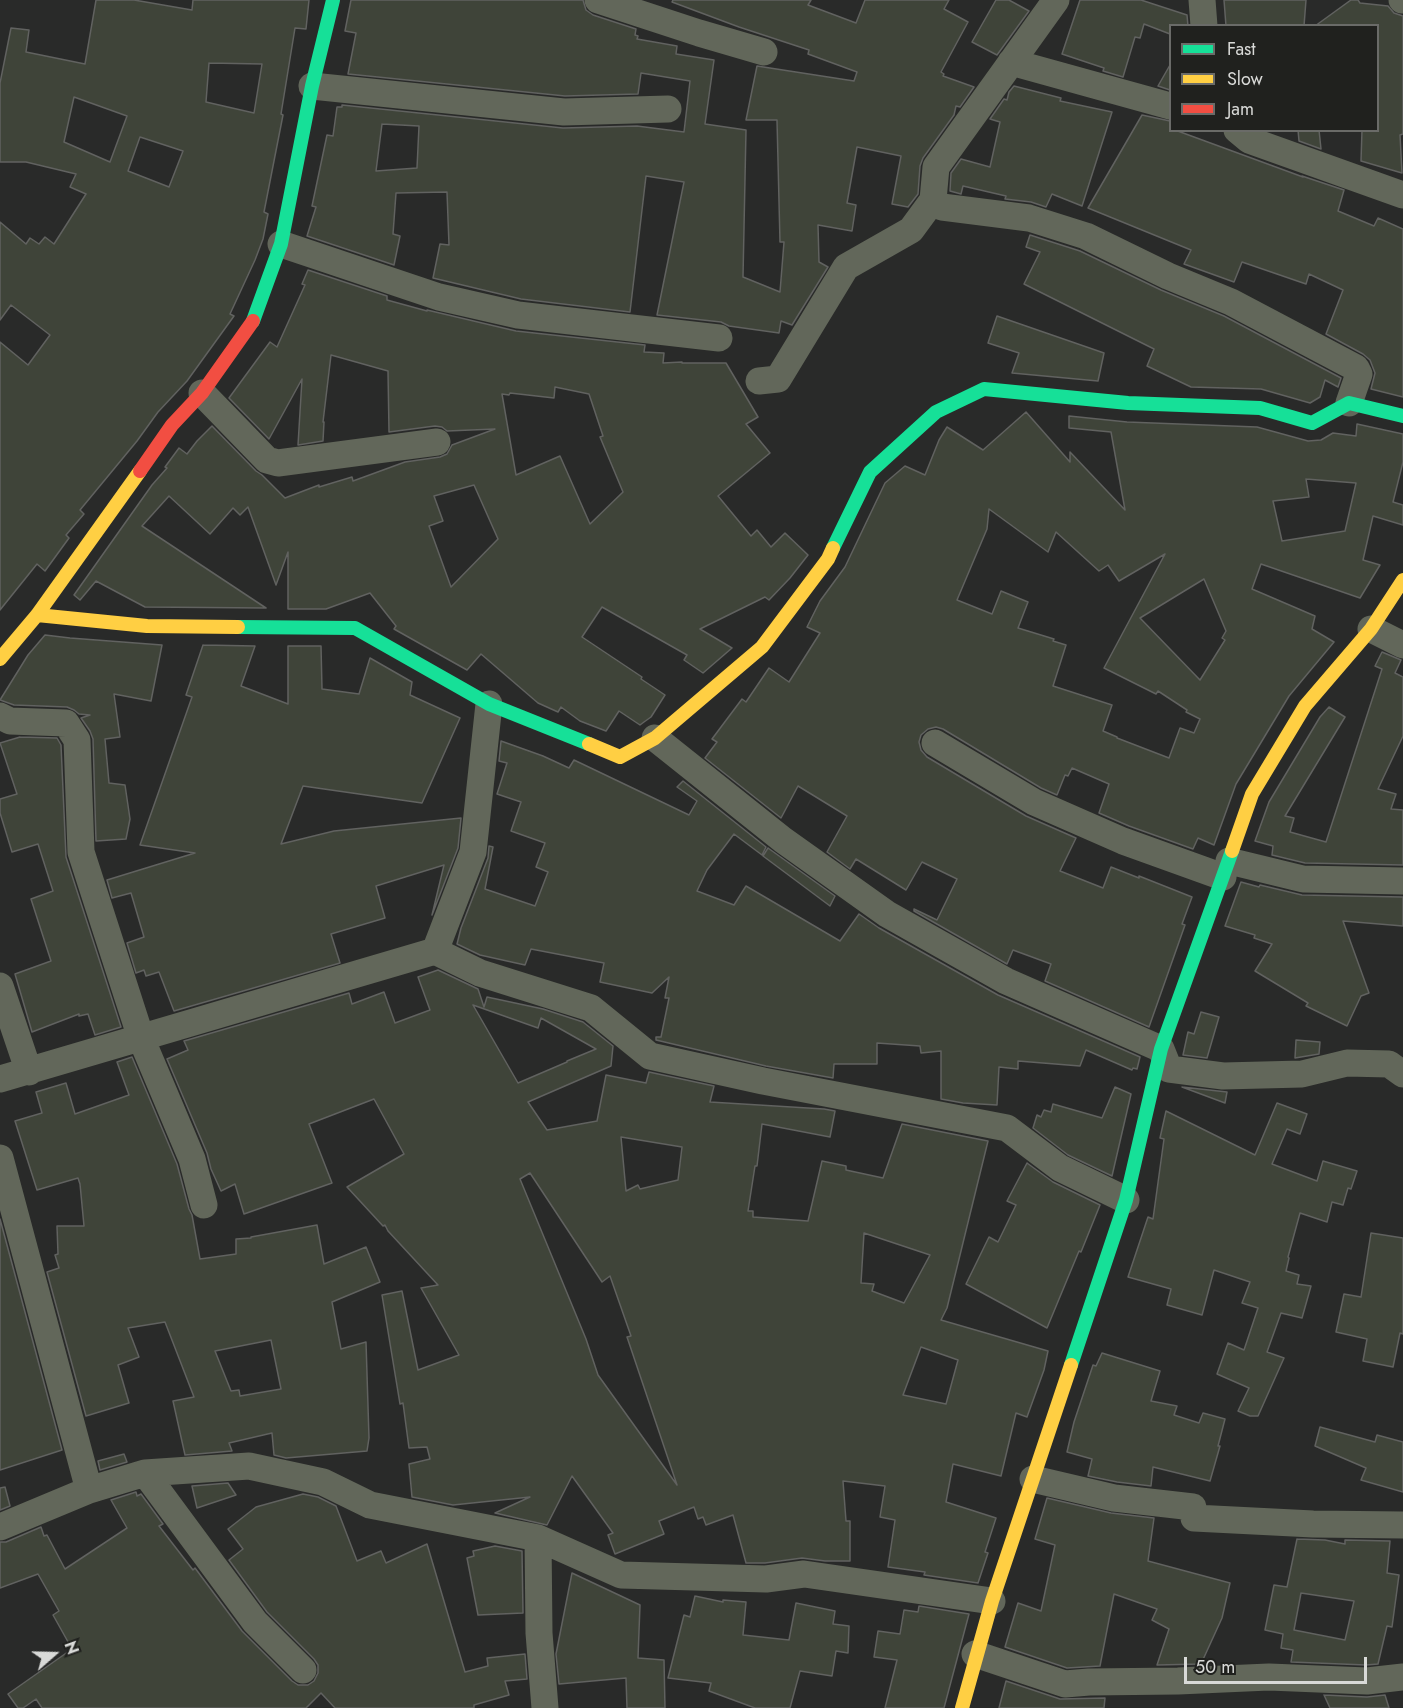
<!DOCTYPE html>
<html>
<head>
<meta charset="utf-8">
<style>
  body { margin:0 }
  #map { position:relative; width:1403px; height:1708px; overflow:hidden; background:#292a29; font-family:Jost,sans-serif }
  canvas { display:block }
  .legend { position:absolute; left:1169px; top:24px; width:210px; height:108px; box-sizing:border-box; background:#20211e; border:2px solid #6a6b68; margin:0; padding:8px 10px; list-style:none; font-size:18px; color:#d9dad8 }
  .legend li { display:flex; align-items:center; gap:12px; height:30px }
  .legend b { width:30px; border:2px solid #6a6b68 }
  .north { position:absolute; left:24px; top:1624px; width:60px; height:60px; -webkit-text-stroke:4px #20211e; paint-order:stroke; rotate:70deg; font-size:16px; font-weight:700; line-height:24px; text-align:center; color:#d9dad8 }
  .north::after { content:''; display:block; margin:auto; width:21px; height:27px; background:#d9dad8; clip-path:polygon(50% 0,100% 100%,50% 72%,0 100%) }
  .scale { position:absolute; left:1184px; top:1657px; width:183px; height:27px; box-sizing:border-box; border:3px solid #d9dad8; border-top:0; padding-left:8px; font-size:18px; line-height:21px; white-space:nowrap; color:#d9dad8; -webkit-text-stroke:4px #20211e; paint-order:stroke }
</style>
</head>
<body>
<div id="map">
<canvas width="1403" height="1708"></canvas>
<ul class="legend">
<li><b style="height:8px;background:#16e098"></b>Fast</li>
<li><b style="height:8px;background:#ffcf43"></b>Slow</li>
<li><b style="height:8px;background:#f24e42"></b>Jam</li>
</ul>
<div class="north">N</div>
<div class="scale">50 m</div>
</div>
<script>
const ctx = document.querySelector('canvas').getContext('2d');
ctx.lineJoin = 'round';
function fillPath(path, color) { ctx.fillStyle = color; ctx.fill(path, 'evenodd'); }
const toPath = rows => new Path2D(rows.map(r => 'M' + r).join(''));
function trace(path, color, width, dash) { ctx.strokeStyle = color; ctx.lineWidth = width; ctx.lineCap = dash ? 'butt' : 'round'; ctx.setLineDash(dash || []); ctx.stroke(path); }
const building = toPath([
  [96,0,134,0,192,10,193,0,309,0,306,29,295,28,281,114,283,115,264,212,268,214,263,239,255,260,230,314,234,316,187,381,158,412,137,441,80,510,84,514,66,535,69,538,45,571,37,564,0,610,0,342,28,365,50,335,11,305,0,320,0,222,26,244,30,238,39,244,45,237,54,244,86,194,70,187,76,174,26,162,0,162,0,83,11,28,29,30,26,52,85,64,96,0],
  [209,63,262,64,254,113,206,102,209,63],
  [74,97,127,116,110,162,64,142,74,97],
  [140,137,183,151,169,187,128,171,140,137],
  [351,0,583,0,586,10,593,15,636,29,635,35,638,36,637,39,677,46,676,54,714,60,705,124,746,130,743,277,780,292,784,242,780,242,777,120,746,120,757,66,854,81,857,72,808,54,809,50,739,27,672,2,673,0,811,0,808,5,856,23,865,0,949,0,944,9,968,22,941,72,944,74,943,76,974,87,960,107,956,106,954,115,923,158,920,166,918,194,908,207,892,204,901,156,857,147,847,203,856,205,852,231,818,225,819,262,828,267,792,325,781,321,779,333,729,326,721,322,657,315,684,182,646,176,630,312,521,299,433,278,440,244,449,245,447,192,396,193,393,234,400,236,394,265,307,236,316,207,312,206,327,135,333,136,337,107,342,107,342,105,563,128,637,126,684,132,690,81,641,73,638,94,565,96,348,74,356,33,345,31,351,0],
  [382,124,419,126,417,168,376,171,382,124],
  [996,0,1009,0,1029,11,997,55,972,42,996,0],
  [1080,0,1141,0,1187,15,1188,26,1170,26,1170,34,1144,24,1140,38,1135,37,1123,77,1103,71,1104,68,1062,54,1080,0],
  [1224,0,1306,0,1304,26,1226,26,1224,0],
  [1351,0,1358,0,1360,3,1388,6,1394,13,1403,16,1403,134,1400,135,1402,173,1361,161,1362,130,1377,130,1377,26,1315,26,1351,0],
  [1170,65,1170,90,1158,86,1170,65],
  [1014,86,1061,98,1060,101,1112,112,1082,206,1052,194,1046,207,1031,202,1005,199,1006,196,963,186,961,194,950,191,951,173,961,159,990,167,1000,122,990,119,1004,99,1007,100,1009,92,1014,86],
  [1142,115,1170,121,1170,130,1175,130,1303,177,1302,176,1344,190,1338,211,1374,226,1378,218,1403,229,1403,397,1371,389,1375,373,1370,360,1363,354,1326,334,1343,290,1309,274,1306,284,1242,262,1234,282,1184,264,1191,250,1088,208,1142,115],
  [1298,130,1319,130,1321,149,1299,141,1298,130],
  [1030,235,1080,251,1161,290,1224,316,1341,378,1338,387,1325,380,1320,397,1310,403,1261,389,1191,387,1147,366,1154,349,1024,284,1040,252,1026,247,1030,235],
  [308,270,387,296,387,300,427,311,427,310,516,331,645,345,644,352,664,353,663,363,682,362,682,363,726,363,758,417,746,424,770,453,718,496,751,536,757,530,771,547,785,533,808,555,790,578,769,600,765,597,700,629,732,648,703,673,684,660,687,655,602,607,582,637,642,677,641,679,665,695,651,717,644,722,640,725,619,711,606,731,580,721,561,707,558,712,538,703,481,654,467,670,394,629,396,626,370,593,326,609,288,609,288,552,276,585,248,507,240,515,233,508,210,534,169,496,142,526,266,608,145,607,96,581,80,600,74,595,152,485,167,468,165,467,179,448,187,454,197,441,212,426,256,471,262,475,285,498,319,485,319,487,352,477,353,481,405,462,440,457,447,454,452,445,495,429,447,431,442,427,435,426,389,432,388,371,331,355,323,422,324,422,323,441,298,445,302,379,269,439,229,398,270,342,277,347,305,285,302,284,308,270],
  [555,387,589,394,603,436,600,437,623,492,590,524,560,456,516,475,502,394,509,395,510,393,554,398,555,387],
  [474,485,498,539,451,587,429,526,443,521,434,496,474,485],
  [997,316,1104,353,1098,381,1012,373,1019,353,988,343,997,316],
  [1026,412,1070,462,1070,452,1125,510,1111,432,1069,428,1069,416,1127,422,1257,427,1308,441,1321,440,1333,433,1356,436,1357,424,1403,434,1403,462,1393,502,1403,505,1403,525,1373,516,1363,560,1380,565,1360,598,1261,564,1252,589,1315,616,1312,629,1334,642,1289,696,1236,784,1214,845,1198,838,1193,849,1129,826,1099,813,1109,784,1072,768,1068,776,1065,775,1057,795,1041,788,943,729,936,727,928,729,921,735,919,742,921,750,927,757,1026,816,1076,838,1060,871,1103,888,1111,867,1139,878,1139,876,1192,897,1182,924,1185,925,1149,1027,1045,981,1051,964,1013,950,1007,964,914,911,914,909,937,920,957,879,922,862,906,890,856,859,850,869,827,852,847,816,798,786,781,818,705,758,717,742,712,739,742,699,746,702,769,668,789,682,820,633,807,627,820,601,845,567,885,483,905,466,925,475,939,440,947,427,983,450,1026,412],
  [1306,479,1356,483,1345,531,1282,541,1273,501,1309,497,1306,479],
  [989,509,1048,552,1056,532,1099,571,1108,565,1119,581,1165,554,1104,668,1156,694,1158,691,1187,710,1186,712,1200,719,1194,733,1180,728,1169,758,1117,738,1117,737,1103,731,1112,705,1053,686,1066,645,1053,641,1054,639,1018,628,1028,602,1001,591,992,614,957,600,987,529,989,509],
  [1204,579,1226,631,1222,638,1225,640,1200,680,1140,618,1204,579],
  [45,635,70,638,162,645,151,701,114,694,120,737,105,739,109,783,125,785,130,819,126,839,96,841,93,739,90,731,81,718,90,715,79,714,74,710,67,707,14,705,0,700,28,655,45,635],
  [203,645,255,646,241,686,288,704,288,646,321,646,322,689,359,694,370,658,412,682,410,695,460,718,422,803,303,786,281,844,334,831,461,818,458,848,432,915,444,865,376,886,385,918,331,934,340,963,174,1011,159,972,146,976,144,970,136,973,127,943,144,937,131,893,112,898,107,880,195,853,140,845,192,697,186,695,203,645],
  [1382,652,1401,660,1395,673,1403,677,1403,736,1378,789,1396,794,1391,809,1403,810,1403,865,1305,863,1272,855,1273,846,1255,841,1269,802,1320,717,1329,707,1345,717,1285,816,1294,818,1290,832,1326,842,1382,669,1375,666,1382,652],
  [20,737,57,738,61,745,66,857,121,1027,95,1035,88,1014,79,1016,79,1014,32,1032,15,974,51,961,31,899,53,891,38,844,12,852,0,813,0,799,17,794,0,743,20,737],
  [501,741,543,756,569,768,574,760,689,815,697,801,677,787,683,781,766,847,762,855,734,834,707,870,697,891,734,905,746,886,840,941,859,914,879,928,998,995,1140,1057,1137,1069,1133,1068,1132,1070,1086,1050,1080,1066,1018,1061,1018,1069,999,1067,997,1105,963,1103,941,1099,941,1051,921,1053,920,1046,877,1043,877,1064,834,1064,833,1078,766,1066,656,1040,656,1037,661,1037,669,998,665,998,669,977,652,993,600,982,604,963,531,949,525,965,480,955,457,944,461,928,488,858,489,846,493,847,485,889,535,906,548,872,536,867,545,843,511,831,521,802,497,794,507,763,499,761,501,741],
  [768,848,835,896,830,906,763,856,768,848],
  [1241,882,1259,887,1260,885,1302,895,1403,897,1403,926,1343,921,1369,993,1361,996,1347,1026,1306,1006,1308,1003,1255,971,1272,944,1254,938,1255,935,1225,926,1241,882],
  [438,970,478,989,484,1007,487,997,543,1009,583,1022,613,1046,611,1066,528,1102,547,1130,597,1121,606,1075,646,1083,649,1072,714,1086,710,1102,824,1109,835,1111,830,1137,762,1124,757,1166,755,1166,748,1211,753,1211,753,1217,808,1221,822,1161,846,1166,846,1170,883,1178,902,1124,988,1141,947,1308,941,1320,1048,1351,1044,1370,1027,1417,1016,1413,1001,1476,953,1464,946,1502,996,1518,985,1552,988,1553,978,1583,924,1575,925,1572,888,1567,895,1520,880,1517,885,1486,843,1481,846,1521,850,1521,850,1561,825,1561,802,1558,765,1563,746,1563,733,1515,706,1525,703,1517,698,1519,694,1507,659,1521,664,1534,615,1554,608,1535,613,1533,572,1476,547,1525,495,1513,530,1497,453,1505,412,1497,409,1464,430,1459,427,1447,409,1448,403,1403,400,1404,382,1295,402,1291,418,1370,459,1355,421,1288,438,1285,388,1231,385,1225,383,1226,347,1187,404,1154,374,1099,309,1124,332,1183,244,1214,235,1184,221,1191,211,1169,207,1153,167,1059,188,1050,184,1041,349,993,352,1004,384,992,395,1023,430,1010,418,977,438,970],
  [473,1005,538,1028,541,1018,596,1049,567,1061,567,1062,518,1083,473,1005],
  [621,1137,682,1147,678,1180,640,1189,638,1185,626,1191,621,1137],
  [530,1173,602,1282,610,1276,631,1336,627,1337,677,1485,598,1375,586,1339,520,1179,530,1173],
  [864,1233,930,1255,904,1303,872,1291,874,1284,861,1283,864,1233],
  [921,1347,958,1360,946,1404,903,1395,921,1347],
  [1201,1012,1219,1017,1207,1058,1183,1055,1188,1032,1194,1034,1201,1012],
  [1296,1040,1320,1042,1319,1054,1295,1058,1296,1040],
  [132,1057,177,1164,189,1209,192,1215,200,1259,236,1254,236,1239,251,1238,251,1237,317,1225,324,1264,366,1247,380,1282,332,1302,341,1349,366,1342,369,1438,367,1451,286,1458,274,1455,272,1433,229,1443,232,1451,185,1455,173,1401,194,1397,165,1322,128,1328,139,1357,118,1365,129,1403,86,1416,47,1272,59,1268,55,1255,58,1254,57,1226,84,1226,80,1184,78,1178,37,1190,15,1121,42,1113,36,1092,66,1083,75,1114,129,1095,117,1062,132,1057],
  [271,1340,281,1389,240,1396,239,1390,231,1391,215,1351,271,1340],
  [1115,1087,1131,1094,1112,1176,1068,1155,1033,1128,1037,1115,1041,1117,1044,1110,1051,1112,1053,1104,1102,1118,1115,1087],
  [1182,1087,1227,1092,1225,1103,1182,1087],
  [1277,1103,1307,1114,1300,1134,1287,1129,1272,1164,1317,1181,1323,1161,1357,1171,1351,1189,1348,1188,1343,1205,1332,1202,1327,1222,1300,1213,1288,1257,1289,1258,1286,1271,1299,1275,1297,1284,1311,1286,1302,1318,1281,1313,1267,1352,1284,1358,1258,1416,1250,1416,1238,1411,1249,1388,1217,1374,1228,1343,1244,1350,1258,1308,1242,1303,1250,1282,1214,1270,1202,1315,1167,1305,1171,1289,1128,1277,1148,1217,1153,1219,1164,1139,1160,1138,1166,1111,1255,1155,1277,1103],
  [1027,1163,1053,1182,1100,1205,1081,1252,1079,1251,1047,1328,966,1284,989,1237,998,1242,1016,1205,1007,1201,1027,1163],
  [0,1219,62,1450,0,1470,0,1219],
  [1371,1233,1403,1238,1403,1334,1400,1333,1393,1367,1363,1361,1367,1339,1336,1332,1344,1294,1361,1297,1371,1233],
  [1102,1353,1160,1371,1151,1401,1177,1406,1174,1415,1199,1423,1203,1413,1225,1419,1218,1446,1220,1446,1210,1481,1153,1467,1151,1486,1117,1482,1088,1476,1092,1459,1067,1452,1074,1422,1093,1365,1096,1366,1102,1353],
  [1320,1427,1375,1442,1377,1435,1403,1442,1403,1492,1361,1480,1366,1468,1315,1446,1320,1427],
  [124,1454,127,1462,100,1470,98,1461,124,1454],
  [228,1483,236,1495,197,1508,192,1486,228,1483],
  [5,1487,10,1506,0,1510,0,1488,5,1487],
  [136,1492,137,1496,141,1494,163,1524,159,1526,193,1570,195,1568,242,1631,292,1681,298,1685,308,1685,314,1681,318,1673,318,1665,314,1659,267,1612,229,1560,243,1549,228,1529,256,1507,303,1494,318,1497,336,1506,357,1561,381,1551,386,1563,427,1544,465,1672,488,1666,487,1658,525,1654,527,1679,505,1681,509,1695,474,1705,474,1708,335,1708,321,1693,306,1708,42,1708,36,1699,23,1708,18,1708,8,1694,72,1649,53,1615,59,1611,38,1574,0,1588,0,1542,6,1542,41,1527,44,1536,47,1535,65,1569,127,1528,111,1500,136,1492],
  [1047,1498,1111,1513,1154,1518,1148,1561,1230,1583,1222,1618,1201,1664,1157,1665,1169,1629,1152,1620,1157,1609,1114,1594,1100,1666,1067,1668,1005,1647,1018,1603,1041,1611,1055,1545,1035,1539,1047,1498],
  [1297,1539,1325,1540,1345,1544,1345,1540,1390,1541,1387,1573,1399,1575,1392,1627,1387,1626,1378,1664,1366,1665,1291,1662,1293,1650,1281,1648,1283,1634,1265,1630,1274,1585,1287,1587,1297,1539],
  [1301,1593,1354,1601,1345,1640,1294,1630,1301,1593],
  [495,1546,522,1551,523,1613,478,1615,467,1558,474,1556,473,1551,495,1546],
  [572,1573,640,1605,638,1658,664,1660,665,1708,627,1708,626,1678,559,1684,556,1654,572,1573],
  [695,1596,723,1602,723,1600,746,1602,743,1635,789,1640,796,1603,835,1611,833,1624,849,1626,848,1653,836,1651,832,1676,800,1671,790,1708,755,1708,709,1691,711,1683,668,1678,684,1615,690,1617,695,1596],
  [919,1606,969,1614,944,1708,885,1708,897,1660,874,1657,878,1631,900,1634,904,1610,918,1612,919,1606],
  [1006,1681,1060,1699,1105,1698,1104,1708,999,1708,1006,1681],
  [1324,1695,1367,1697,1385,1695,1389,1708,1330,1708,1324,1695]
]);
const street = toPath([
  [598,0,699,33,764,52],
  [1202,0,1204,26],
  [1402,0,1403,0],
  [1011,62,1170,106],
  [312,86,564,112,668,109],
  [1237,130,1249,140,1403,195],
  [933,200,942,207,1029,218,1086,236,1168,276,1231,302,1356,368,1359,374,1349,403],
  [281,244,439,297,518,315,719,338],
  [759,381,778,379,846,267,911,230,933,200,936,167,1056,0],
  [202,393,267,460,278,463,437,442],
  [1371,629,1403,645],
  [0,716,10,721,66,723,77,740,81,852,141,1038,192,1159,204,1205],
  [655,738,783,840,887,914,1006,981,1161,1049,1169,1069,1223,1076,1302,1074,1347,1063,1389,1064,1403,1074],
  [935,743,1034,802,1123,841,1223,877],
  [1229,861,1303,879,1403,881],
  [435,951,473,852,489,704],
  [0,986,29,1072],
  [0,1079,435,951,480,973,591,1008,650,1056,763,1081,1007,1128,1060,1168,1126,1200],
  [0,1158,89,1490],
  [145,1473,255,1622,303,1670],
  [1033,1479,1114,1498,1193,1507,1194,1518,1313,1524,1403,1525],
  [0,1527,89,1490,145,1473,249,1466,323,1482,370,1505,538,1538,621,1575,766,1579,804,1574,992,1601],
  [538,1538,539,1633,545,1708],
  [975,1654,1065,1684,1089,1682,1178,1681,1269,1677,1367,1681,1403,1677]
]);
const fast = toPath([
  [253,321,281,244,312,86,333,0],
  [833,548,870,472,936,412,984,389,1128,403,1260,408,1312,423,1349,403,1403,416],
  [238,627,355,628,489,704,589,744],
  [1071,1365,1126,1200,1161,1049,1232,851]
]);
const slow = toPath([
  [37,615,147,626,238,627],
  [0,659,37,615,140,471],
  [589,744,620,757,655,738,762,647,828,559,833,548],
  [1232,851,1252,794,1305,706,1371,629,1403,580],
  [962,1708,992,1601,1071,1365]
]);
const jam = toPath([
  [140,471,172,425,202,393,253,321]
]);
fillPath(building, '#3f4439');
trace(building, '#616260', 1.5);
trace(street, '#62675a', 27);
trace(fast, '#16e098', 14);
trace(slow, '#ffcf43', 14);
trace(jam, '#f24e42', 14);
</script>
</body>
</html>
